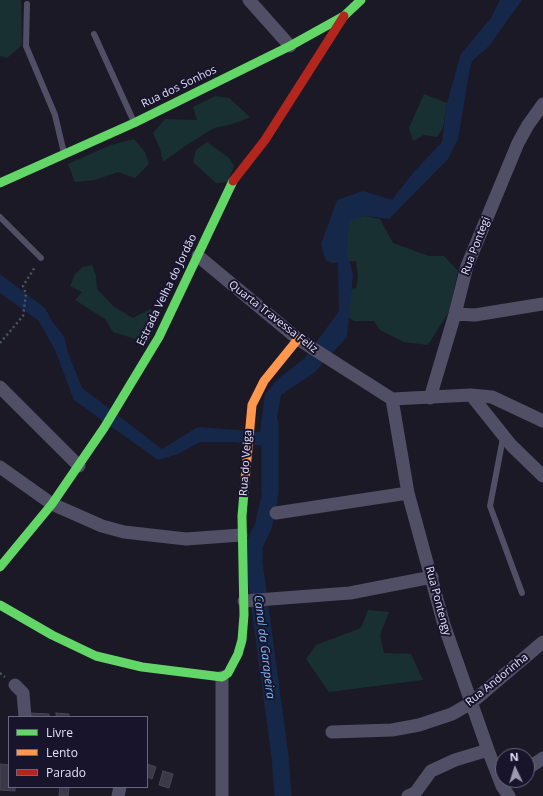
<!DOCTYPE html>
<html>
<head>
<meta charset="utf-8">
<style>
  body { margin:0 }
  #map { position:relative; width:543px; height:796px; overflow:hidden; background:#1c1926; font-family:"Open Sans",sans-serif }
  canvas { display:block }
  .legend { position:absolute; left:8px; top:716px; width:140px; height:72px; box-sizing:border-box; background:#18142b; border:1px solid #6a667f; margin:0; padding:5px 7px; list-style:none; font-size:12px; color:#e4e0fc }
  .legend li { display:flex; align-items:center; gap:8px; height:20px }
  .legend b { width:20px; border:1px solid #6a667f }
  .north { position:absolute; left:495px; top:748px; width:40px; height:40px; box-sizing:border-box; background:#18142b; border:1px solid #6a667f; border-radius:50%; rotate:356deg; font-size:11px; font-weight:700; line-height:16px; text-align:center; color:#e4e0fc }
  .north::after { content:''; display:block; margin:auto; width:14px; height:18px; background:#9e9ab1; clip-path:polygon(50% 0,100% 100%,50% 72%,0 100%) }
</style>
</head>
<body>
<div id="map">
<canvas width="543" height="796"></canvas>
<ul class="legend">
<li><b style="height:5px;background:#63d668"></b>Livre</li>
<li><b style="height:5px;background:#ff974d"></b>Lento</li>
<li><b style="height:5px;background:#b3261e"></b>Parado</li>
</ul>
<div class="north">N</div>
</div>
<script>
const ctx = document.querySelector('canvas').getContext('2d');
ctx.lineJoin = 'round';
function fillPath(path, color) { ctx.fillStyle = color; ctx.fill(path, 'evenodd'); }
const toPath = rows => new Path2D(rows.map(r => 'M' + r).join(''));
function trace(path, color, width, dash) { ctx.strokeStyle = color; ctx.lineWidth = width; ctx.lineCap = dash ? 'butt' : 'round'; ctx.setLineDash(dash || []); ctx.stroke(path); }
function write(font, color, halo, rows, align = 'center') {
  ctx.font = font + ' "Open Sans",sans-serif'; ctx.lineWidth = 4; ctx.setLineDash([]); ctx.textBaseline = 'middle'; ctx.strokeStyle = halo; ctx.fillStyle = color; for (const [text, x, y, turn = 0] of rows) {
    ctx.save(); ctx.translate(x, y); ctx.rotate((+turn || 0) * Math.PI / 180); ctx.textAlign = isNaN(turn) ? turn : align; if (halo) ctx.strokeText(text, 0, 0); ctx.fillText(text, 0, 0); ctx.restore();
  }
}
const green = toPath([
  [0,0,21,0,22,45,7,58,0,56],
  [424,94,447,103,443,128,437,137,424,135,413,141,409,128],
  [215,96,229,98,250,117,233,124,214,128,185,146,163,162,160,149,153,133,165,119,197,120,193,107],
  [134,139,145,152,149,164,135,178,118,172,95,180,75,182,68,164,111,145],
  [207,142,229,158,234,166,228,182,216,183,193,162,196,150],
  [341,201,365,216,380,219,393,243,429,256,444,256,458,271,450,310,428,345,404,342,380,330,374,321,354,321,339,311,339,291,356,288,358,277,356,261,331,263,321,244],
  [92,265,96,276,97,289,113,306,133,318,150,309,158,316,148,343,113,332,105,319,75,300,82,292,70,286,75,274,83,267],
  [368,610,389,612,380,635,384,653,411,654,423,680,329,692,306,659,316,645,361,628]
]);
const water = toPath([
  [500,0,522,0,489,46,472,61,469,73,458,139,448,159,389,219,365,216,350,221,348,230,347,254,353,274,347,337,315,372,281,395,277,418,278,448,235,442,200,442,178,454,158,460,74,400,55,350,39,321,0,293,0,274,45,308,53,323,64,336,68,353,82,388,162,449,198,427,260,432,265,394,278,379,305,358,339,311,338,263,326,261,321,244,337,200,363,191,392,200,413,173,442,142,447,103,461,54,491,18]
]);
const canal = toPath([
  [270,493,270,424],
  [269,501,263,527,254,545,254,563,280,756,283,796]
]);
const building = toPath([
  [29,713,49,714,49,717,29,717,29,713],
  [56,713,69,714,69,717,56,717,56,713],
  [0,764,9,765,9,787,15,787,15,791,0,790,0,764],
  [147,764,156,767,152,779,147,777,147,764],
  [163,771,173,774,169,788,159,785,163,771],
  [60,787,69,787,68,796,59,796,60,787]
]);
const path = toPath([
  [0,343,23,316,26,294,23,286,35,267],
  [0,673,5,677]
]);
const lane = toPath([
  [27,4,26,46,55,115,64,153],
  [94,34,134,122],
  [0,217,41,258],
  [503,438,490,506,522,593]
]);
const street = toPath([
  [249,0,290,46],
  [198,256,298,339,392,399],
  [455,314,475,315,543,304],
  [0,387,79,466],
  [471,395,511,445,543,476],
  [430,398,455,314,467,266,518,143,528,125,543,104],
  [392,399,408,493,444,625,488,750,502,786,509,796],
  [392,399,471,395,492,397,543,421],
  [0,467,52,504,102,526,124,532,186,539,241,535],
  [276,513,408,493],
  [244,601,350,593,432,577],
  [15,685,23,693,25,717],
  [332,732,392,730,419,725,452,714,471,703,543,642],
  [527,769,543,758],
  [118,796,120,787],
  [222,796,222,677],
  [408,796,415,793,431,771,455,760,488,750]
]);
const fast = toPath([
  [0,183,134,123,290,46,344,16,361,0],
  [0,567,52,504,104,428,159,337,233,181],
  [0,605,52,635,96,656,142,667,222,677,228,673,238,654,242,640,244,615,242,516,245,480]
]);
const slow = toPath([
  [245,480,252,405,264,381,298,339]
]);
const jam = toPath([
  [233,181,265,140,344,16]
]);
const streetNames = [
  ["Rua dos Sonhos",179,87,-26],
  ["Rua Pontegi",476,246,-69],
  ["Estrada Velha do Jordão",167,290,-64],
  ["Quarta Travessa Feliz",273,317,38],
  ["Rua do Veiga",246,463,-86],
  ["Rua Pontengy",438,601,75],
  ["Rua Andorinha",497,680,-39]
];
const waterNames = [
  ["Canal da Garapeira",264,647,83]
];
fillPath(green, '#183031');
fillPath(water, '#16284a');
trace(canal, '#16284a', 17);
fillPath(building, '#3b3847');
trace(building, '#494558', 1);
trace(path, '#4b5562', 2.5, [2, 3]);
trace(lane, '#514f65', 6);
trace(street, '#514f65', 13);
trace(fast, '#63d668', 9);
trace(slow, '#ff974d', 9);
trace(jam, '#b3261e', 9);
write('11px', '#e4e0fc', '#18142b', streetNames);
write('italic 12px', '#78baf3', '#18142b', waterNames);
</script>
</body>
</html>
